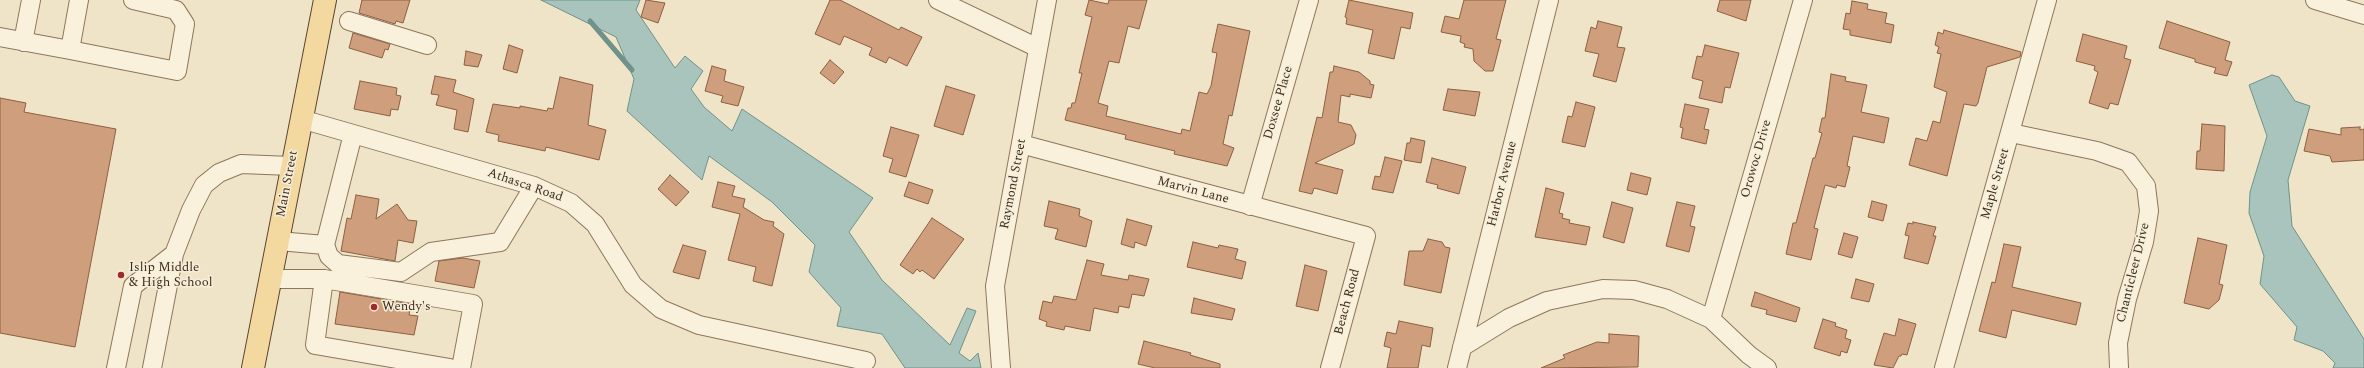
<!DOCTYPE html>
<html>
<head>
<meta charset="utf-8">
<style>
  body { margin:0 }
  canvas { display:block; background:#f0e4c8 }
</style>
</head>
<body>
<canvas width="2364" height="368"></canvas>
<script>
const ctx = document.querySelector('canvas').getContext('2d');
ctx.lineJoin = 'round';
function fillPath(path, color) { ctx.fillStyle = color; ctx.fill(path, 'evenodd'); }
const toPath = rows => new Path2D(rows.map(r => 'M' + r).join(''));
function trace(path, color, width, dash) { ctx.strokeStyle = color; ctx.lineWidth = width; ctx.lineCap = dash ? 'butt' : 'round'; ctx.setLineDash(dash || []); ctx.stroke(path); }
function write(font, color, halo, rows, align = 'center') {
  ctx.font = font + ' Spectral,serif'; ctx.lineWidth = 3; ctx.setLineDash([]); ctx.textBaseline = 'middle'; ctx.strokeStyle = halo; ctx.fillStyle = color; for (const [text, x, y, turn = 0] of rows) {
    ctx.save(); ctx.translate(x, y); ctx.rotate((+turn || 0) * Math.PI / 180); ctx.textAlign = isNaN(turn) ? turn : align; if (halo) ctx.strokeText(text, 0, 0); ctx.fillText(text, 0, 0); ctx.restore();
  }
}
const water = toPath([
  [541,0,640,0,636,10,675,68,685,56,703,71,691,89,704,107,732,131,742,109,873,198,849,232,882,280,950,345,967,308,976,311,959,353,970,361,978,353,981,368,905,368,882,334,837,326,841,308,809,272,815,245,772,202,709,156,702,180,627,111,634,79,616,37,541,0],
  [2272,75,2279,77,2295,101,2310,106,2288,180,2292,226,2364,339,2364,368,2333,368,2335,363,2323,351,2294,340,2297,327,2260,284,2264,256,2249,213,2250,192,2267,136,2249,85,2272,75]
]);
const stream = toPath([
  [590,21,632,70]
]);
const building = toPath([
  [362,0,410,0,403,23,396,21,395,24,359,13,362,0],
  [646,0,665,3,658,23,641,17,646,0],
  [830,0,840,0,899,30,901,27,922,37,907,66,889,57,886,63,869,55,872,48,844,36,840,45,815,34,830,0],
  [1089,0,1108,4,1109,0,1147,0,1139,29,1128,26,1119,63,1109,61,1098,103,1108,106,1106,116,1181,134,1182,129,1190,131,1199,92,1207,94,1211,86,1217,53,1212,52,1218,24,1250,31,1232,116,1229,115,1223,144,1234,148,1227,166,1174,154,1175,151,1125,139,1126,135,1065,120,1068,108,1071,108,1072,103,1075,103,1082,73,1079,73,1092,17,1085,15,1089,0],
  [1349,0,1413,13,1410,29,1401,27,1394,59,1368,53,1373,30,1346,24,1347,18,1345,17,1349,0],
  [1464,0,1506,0,1496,39,1501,40,1493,71,1485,71,1474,61,1473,49,1464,47,1465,44,1460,42,1461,36,1441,32,1445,16,1459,19,1464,0],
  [1720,0,1751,0,1746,21,1717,11,1720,0],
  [1852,1,1868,4,1867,9,1887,13,1885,23,1894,25,1891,43,1850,35,1850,30,1843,29,1846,13,1850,14,1852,1],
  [1598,21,1622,27,1617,47,1625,48,1616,82,1593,76,1599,54,1585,51,1591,27,1596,29,1598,21],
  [2167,21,2230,42,2225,60,2232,62,2227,76,2214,73,2216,68,2195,62,2195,59,2159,48,2167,21],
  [1944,30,2021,52,2020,57,1987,67,1978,103,1976,106,1964,104,1947,176,1909,165,1916,138,1927,141,1933,121,1940,123,1947,92,1934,87,1941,54,1937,53,1939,47,1935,45,1938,32,1943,34,1944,30],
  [353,33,390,44,388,50,385,49,382,58,349,48,353,33],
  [2083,34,2127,46,2124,58,2131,60,2118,105,2110,103,2108,109,2089,103,2098,72,2094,70,2095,66,2076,61,2083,34],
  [509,45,523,50,517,73,503,69,509,45],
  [1705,45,1739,53,1730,88,1725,87,1722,103,1699,98,1703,81,1692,78,1697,56,1702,57,1705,45],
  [466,51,482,55,478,67,464,65,466,51],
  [830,60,844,72,834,84,820,73,830,60],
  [712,66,726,70,724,81,744,87,738,106,721,102,723,96,705,91,712,66],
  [1334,66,1359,72,1370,81,1370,84,1374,85,1371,98,1350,94,1350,97,1341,95,1338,122,1351,125,1356,135,1354,144,1315,163,1343,170,1337,194,1314,188,1312,194,1299,191,1317,117,1322,118,1330,72,1333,72,1334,66],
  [1831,74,1846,77,1845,81,1867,85,1861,112,1889,118,1884,143,1853,136,1847,166,1850,167,1845,187,1837,185,1836,188,1825,185,1814,228,1818,229,1811,260,1786,254,1793,223,1796,223,1813,158,1815,158,1822,133,1819,132,1822,118,1825,118,1831,74],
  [435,76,456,80,453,92,474,99,468,132,454,129,457,110,436,105,439,95,431,94,435,76],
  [560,77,593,85,588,125,606,130,599,160,546,147,545,151,498,141,499,135,486,132,493,104,520,108,520,106,547,111,548,108,553,109,560,77],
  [360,81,397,88,396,95,401,96,398,110,391,109,390,116,354,109,360,81],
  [946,86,975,95,963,135,934,126,946,86],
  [1448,89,1480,92,1475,116,1443,110,1448,89],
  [0,98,26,103,24,112,116,129,75,347,0,333,0,98],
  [1576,102,1595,107,1585,147,1562,142,1568,116,1572,117,1576,102],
  [1685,104,1709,109,1704,129,1709,130,1706,144,1681,138,1683,128,1680,127,1685,104],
  [2202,124,2225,126,2224,171,2196,169,2197,151,2200,151,2202,124],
  [891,127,919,135,906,177,889,172,893,159,883,156,891,127],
  [2360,127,2360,130,2364,129,2364,160,2332,162,2330,156,2304,151,2309,129,2341,135,2341,128,2360,127],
  [1411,138,1425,141,1421,163,1404,160,1407,143,1410,143,1411,138],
  [1385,157,1402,161,1393,193,1372,189,1375,176,1380,177,1385,157],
  [1432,158,1466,167,1459,194,1437,188,1438,185,1426,182,1432,158],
  [1631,173,1651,178,1647,195,1627,190,1631,173],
  [670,175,689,192,676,206,658,189,670,175],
  [718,182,735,186,732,196,745,199,743,207,764,220,774,222,773,226,784,234,772,286,753,281,756,267,728,260,740,214,712,207,718,182],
  [909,182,933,190,928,204,904,196,909,182],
  [1546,188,1564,193,1559,213,1563,214,1562,218,1570,220,1569,223,1590,227,1586,245,1535,237,1546,188],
  [356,195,379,199,376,219,397,204,408,220,417,221,413,243,398,240,395,261,341,251,347,218,351,219,356,195],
  [1049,201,1080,209,1079,216,1092,221,1086,247,1055,239,1058,229,1044,226,1049,201],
  [1872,201,1887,205,1883,221,1868,217,1872,201],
  [1612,202,1633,208,1624,243,1603,237,1612,202],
  [1677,202,1695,206,1690,226,1695,227,1689,252,1666,246,1677,202],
  [932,218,964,239,934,279,922,270,920,272,917,269,913,274,900,265,932,218],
  [1127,219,1152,226,1146,246,1135,242,1134,248,1121,244,1127,219],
  [1913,222,1936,227,1933,236,1936,236,1928,264,1904,258,1909,236,1905,235,1908,223,1913,224,1913,222],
  [1844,233,1858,237,1852,258,1838,254,1844,233],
  [2198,238,2227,245,2219,284,2223,285,2219,300,2209,309,2184,303,2198,238],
  [1428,239,1442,242,1445,247,1450,248,1441,293,1404,285,1409,251,1423,251,1428,239],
  [1193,242,1218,248,1219,245,1238,249,1235,259,1246,262,1242,279,1187,267,1193,242],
  [2004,244,2021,247,2012,287,2081,303,2076,325,2012,310,2006,338,1979,331,1992,282,1995,283,2004,244],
  [683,245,706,251,699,279,673,272,683,245],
  [463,258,480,261,474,288,435,281,439,261,463,258],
  [1087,260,1104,264,1101,275,1128,280,1129,275,1149,279,1144,296,1132,294,1129,308,1119,306,1118,313,1094,308,1090,331,1065,326,1064,330,1046,326,1047,322,1039,319,1043,301,1052,303,1054,296,1076,300,1087,260],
  [1305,265,1327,271,1318,311,1296,306,1305,265],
  [1856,279,1874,284,1869,302,1851,298,1856,279],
  [340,292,411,304,409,315,418,316,414,335,335,324,340,292],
  [1755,292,1800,308,1796,322,1766,314,1767,310,1751,306,1755,292],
  [1194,298,1235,309,1232,320,1191,313,1194,298],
  [1823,319,1836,323,1835,326,1847,330,1845,338,1851,340,1847,353,1841,351,1840,356,1814,348,1823,319],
  [1899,319,1916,324,1907,355,1902,354,1901,356,1899,356,1893,368,1874,365,1884,333,1895,336,1899,319],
  [1399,321,1433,328,1430,347,1422,345,1418,368,1387,368,1391,348,1384,346,1387,332,1396,334,1399,321],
  [1609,334,1639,336,1638,367,1541,368,1565,358,1563,355,1597,342,1609,343,1609,334],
  [1144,341,1191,353,1190,355,1220,364,1220,368,1155,368,1138,364,1144,341]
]);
const minor = toPath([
  [938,0,1038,48],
  [2315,0,2364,15],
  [349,21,427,45],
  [0,37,70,50,79,0],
  [23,42,31,0],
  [70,50,177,71,185,24,176,10,133,0],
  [301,119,534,186,571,203,595,224,633,285,661,309,699,325,866,361],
  [2011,133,2097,151,2128,162,2146,186,2149,211,2144,242,2127,299,2118,343,2119,368],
  [1021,144,1366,236,1330,368],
  [1250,206,1309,0],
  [278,241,325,245,353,134],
  [325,245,329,256,338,264,401,272,431,252,500,242,534,186],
  [271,279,324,279,473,304,461,368],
  [324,279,315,345,450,368],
  [1711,319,1803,0],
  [1462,347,1509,318,1547,301,1603,289,1634,290,1667,299,1711,319,1749,355,1767,368],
  [116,368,133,286,174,254,191,210,204,185,219,173,241,164,291,166],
  [152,368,174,254],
  [1001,368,995,286,1047,0],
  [1457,368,1549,0],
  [1944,368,2047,0]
]);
const major = toPath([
  [253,368,325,0]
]);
const markers = [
  [121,275,4,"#9e2a2b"],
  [374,307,4,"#9e2a2b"]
];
const streetNames = [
  ["Doxsee Place",1279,103,-74],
  ["Orowoc Drive",1757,159,-74],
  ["Main Street",288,184,-79],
  ["Raymond Street",1014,184,-79],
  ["Harbor Avenue",1503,184,-76],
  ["Maple Street",1996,184,-74],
  ["Athasca Road",525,186,19],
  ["Marvin Lane",1193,191,15],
  ["Chanticleer Drive",2134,273,-76],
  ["Beach Road",1348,302,-75]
];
const poiNames = [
  ["Islip Middle",129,268],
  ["& High School",129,283],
  ["Wendy's",382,307]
];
fillPath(water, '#a9c4bc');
trace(water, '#6f938a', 1);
trace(stream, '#6f938a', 5);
fillPath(building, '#cf9f7d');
trace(building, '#8d5f41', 1);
trace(minor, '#8d765c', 20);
trace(major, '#5b4430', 24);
trace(minor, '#faf1dc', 18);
trace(major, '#f3d9a0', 22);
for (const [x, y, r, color] of markers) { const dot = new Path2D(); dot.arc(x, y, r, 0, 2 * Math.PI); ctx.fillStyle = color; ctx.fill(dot); trace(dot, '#f7eed8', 1.5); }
write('13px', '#3d2e20', '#f7eed8', streetNames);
write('13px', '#3d2e20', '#f7eed8', poiNames, 'left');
</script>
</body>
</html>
